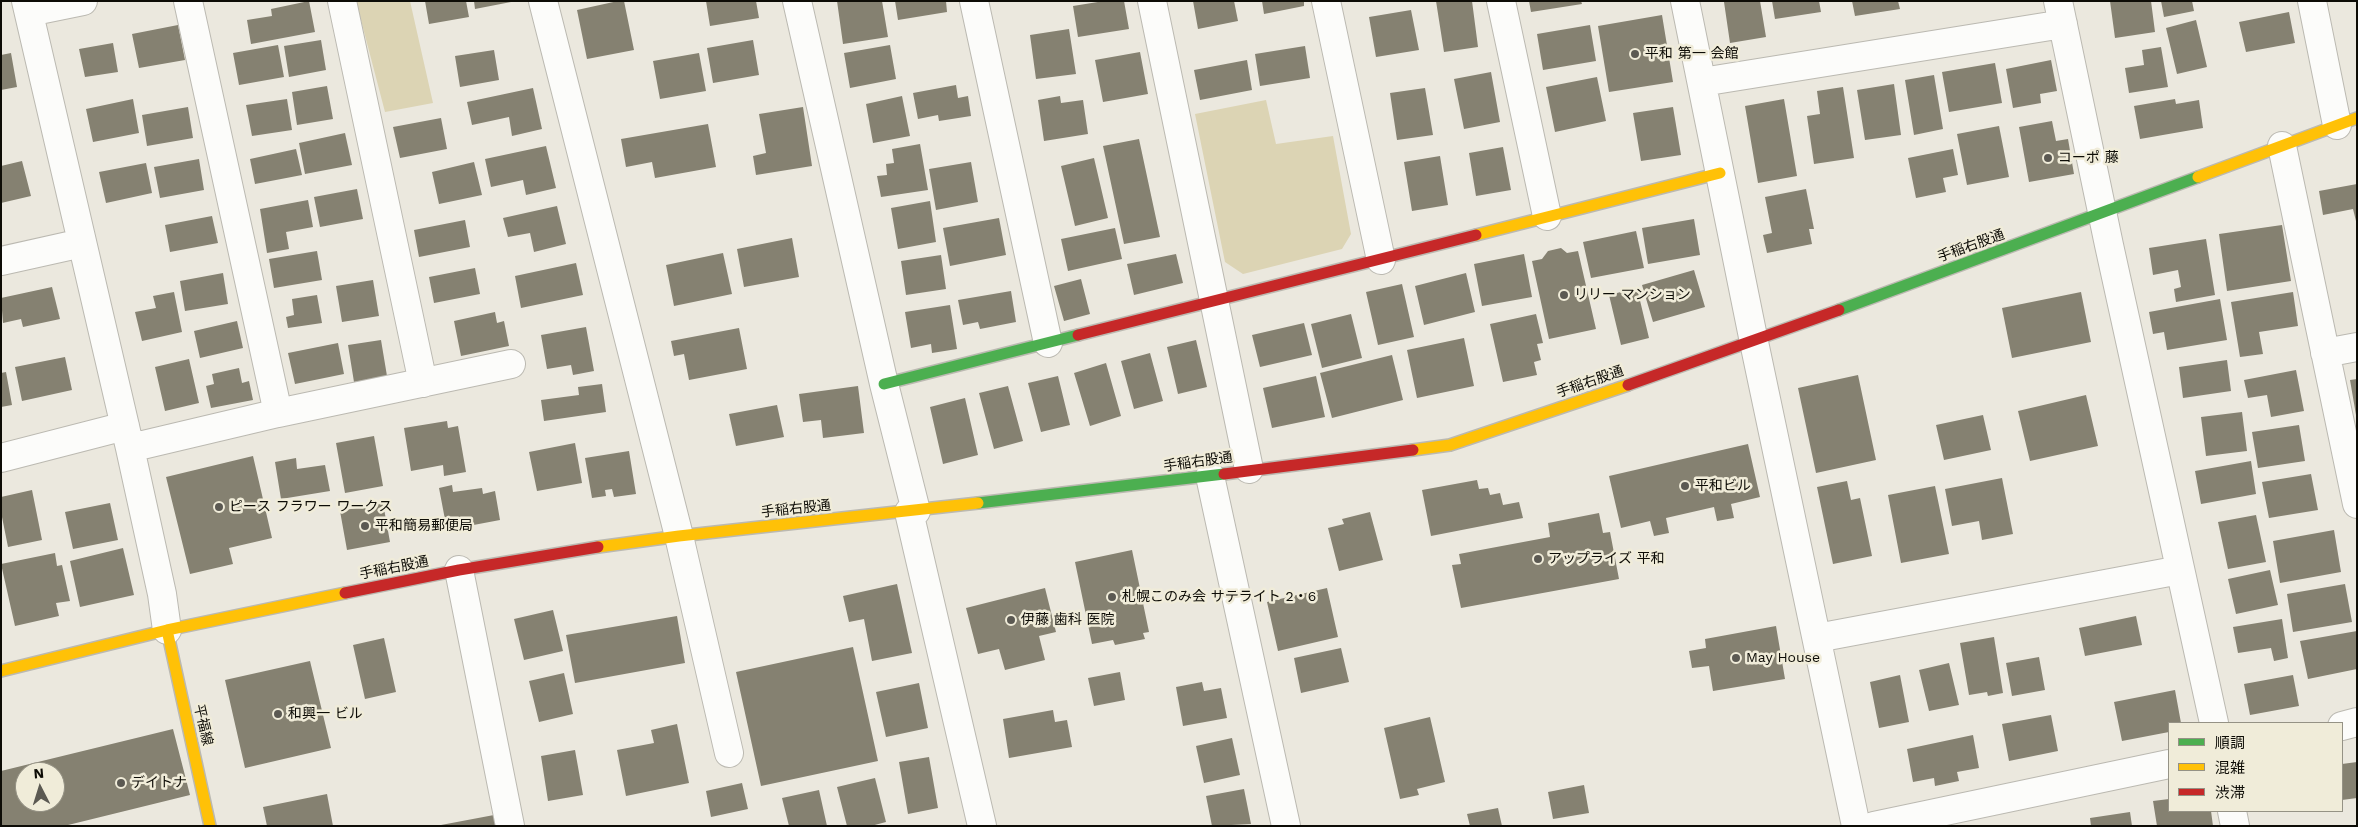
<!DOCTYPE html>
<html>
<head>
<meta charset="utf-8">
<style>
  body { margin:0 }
  #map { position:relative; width:2358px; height:827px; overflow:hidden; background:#ebe8de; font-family:"Work Sans","Noto Sans JP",sans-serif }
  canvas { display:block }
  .frame { position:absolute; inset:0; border:2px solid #0d0c06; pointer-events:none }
  .legend { position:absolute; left:2168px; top:722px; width:175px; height:90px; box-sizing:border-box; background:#f0ecd9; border:1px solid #959285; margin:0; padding:6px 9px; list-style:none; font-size:15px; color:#0d0c06 }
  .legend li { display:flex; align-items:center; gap:10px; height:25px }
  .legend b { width:25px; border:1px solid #959285 }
  .north { position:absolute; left:15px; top:762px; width:50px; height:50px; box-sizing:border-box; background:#f0ecd9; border:1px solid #959285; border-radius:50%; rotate:355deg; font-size:14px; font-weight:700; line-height:20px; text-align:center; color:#0d0c06 }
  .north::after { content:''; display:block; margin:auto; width:18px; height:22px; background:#5b5952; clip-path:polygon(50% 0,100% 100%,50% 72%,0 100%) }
</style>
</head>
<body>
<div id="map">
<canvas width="2358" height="827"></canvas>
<div class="frame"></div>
<ul class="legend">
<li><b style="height:6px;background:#4caf50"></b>順調</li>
<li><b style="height:6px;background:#ffc107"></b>混雑</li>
<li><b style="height:6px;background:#c62828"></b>渋滞</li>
</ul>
<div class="north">N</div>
</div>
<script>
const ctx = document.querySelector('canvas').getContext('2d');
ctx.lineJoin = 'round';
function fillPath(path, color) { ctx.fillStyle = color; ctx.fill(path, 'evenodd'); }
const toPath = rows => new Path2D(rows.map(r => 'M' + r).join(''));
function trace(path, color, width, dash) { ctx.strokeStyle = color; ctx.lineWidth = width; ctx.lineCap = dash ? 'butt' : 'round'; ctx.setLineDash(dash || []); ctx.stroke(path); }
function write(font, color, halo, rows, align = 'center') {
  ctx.font = font + ' "Work Sans","Noto Sans JP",sans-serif'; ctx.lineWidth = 5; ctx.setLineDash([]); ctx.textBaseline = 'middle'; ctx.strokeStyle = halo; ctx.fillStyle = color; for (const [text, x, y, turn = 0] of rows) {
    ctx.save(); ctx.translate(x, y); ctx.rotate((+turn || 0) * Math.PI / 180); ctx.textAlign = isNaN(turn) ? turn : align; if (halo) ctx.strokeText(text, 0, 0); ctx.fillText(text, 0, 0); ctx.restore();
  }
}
const green = toPath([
  [356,1,410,1,433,103,385,112],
  [1266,100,1276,144,1333,136,1351,234,1342,249,1243,274,1225,262,1195,114]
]);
const building = toPath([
  [309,1,315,32,251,44,247,20,272,16,271,9],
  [425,1,466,1,469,17,429,24],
  [474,1,511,1,511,2,475,9],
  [618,1,624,1,634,50,587,59,577,10],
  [706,1,756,1,759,18,710,26],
  [837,1,882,1,888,37,843,44],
  [895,1,946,1,947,12,898,20],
  [1104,1,1124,1,1129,29,1078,37,1073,6],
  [1193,1,1234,1,1238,21,1198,29],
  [1262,1,1304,1,1304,6,1264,14],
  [1436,1,1472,1,1478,47,1444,52],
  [1529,1,1581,1,1582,4,1531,12],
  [1760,1,1766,37,1730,43,1724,2],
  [1772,1,1819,1,1821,12,1775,19],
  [1852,1,1898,1,1900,9,1855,16],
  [2110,1,2151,1,2155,32,2115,38],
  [2161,1,2192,1,2194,11,2164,17],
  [1411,10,1419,50,1376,57,1369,17],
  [2289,12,2295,43,2246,52,2239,22],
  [1662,15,1673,82,1609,92,1598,26],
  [2196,20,2207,67,2177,74,2166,28],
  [178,25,185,60,139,68,132,34],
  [1590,25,1596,61,1543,70,1537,34],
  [1069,29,1076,74,1036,79,1030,35],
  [321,40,326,70,289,77,284,46],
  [753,40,759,75,713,83,707,48],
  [113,43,118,72,85,77,79,49],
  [278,45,284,77,239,85,233,53],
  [890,45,896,79,850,88,844,53],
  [1305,46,1310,78,1260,86,1255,54],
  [2161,47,2168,87,2129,93,2125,68,2144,65,2142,50],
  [494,50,499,80,460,87,455,56],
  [1140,52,1148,94,1103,102,1095,60],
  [11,53,17,87,1,90,1,55],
  [699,53,706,91,660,99,653,61],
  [1247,60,1252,90,1200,100,1194,70],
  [2051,60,2057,91,2040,94,2041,103,2013,108,2006,69],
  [1995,63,2002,103,1949,112,1942,72],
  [1491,72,1500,122,1464,129,1454,79],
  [1934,75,1943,129,1914,135,1905,80],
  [1597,77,1606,121,1555,132,1546,87],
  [1894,84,1901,135,1865,140,1857,90],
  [956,85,958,98,968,96,971,116,939,121,938,115,918,119,913,93],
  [327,86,333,119,297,125,292,92],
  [1843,87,1854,158,1814,164,1807,116,1820,114,1817,91],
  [533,88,542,129,512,136,509,117,472,125,467,102],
  [1425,88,1433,135,1397,140,1390,93],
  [902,96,910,136,873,143,866,104],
  [1060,96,1061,103,1083,100,1088,134,1044,141,1038,100],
  [133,99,139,133,93,142,86,109],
  [287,99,292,130,252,136,246,105],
  [1784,99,1797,176,1758,183,1745,106],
  [2175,99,2176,104,2199,100,2203,128,2140,139,2134,106],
  [188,107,193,138,147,146,142,115],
  [803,107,812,166,756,175,753,156,766,153,759,114],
  [1673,107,1681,155,1641,161,1633,113],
  [441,118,447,149,400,158,393,127],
  [2052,121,2056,141,2068,139,2074,174,2029,182,2019,127],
  [708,124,716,167,655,178,652,162,626,167,621,139],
  [1999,126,2009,177,1967,185,1957,134],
  [345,133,352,165,305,174,299,143],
  [1139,139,1160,237,1124,244,1103,146],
  [920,144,928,190,881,197,877,176,887,175,886,164,894,163,892,149],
  [546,146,556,188,526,195,523,180,491,187,485,159],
  [1503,147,1511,190,1476,196,1469,153],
  [296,149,302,175,255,184,250,159],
  [1953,149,1958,175,1943,178,1946,192,1916,198,1908,158],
  [1440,156,1448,205,1412,211,1404,162],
  [1094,158,1108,218,1075,226,1061,166],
  [199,159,204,190,160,198,154,167],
  [22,161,31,196,1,203,1,166],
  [474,162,482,195,439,204,432,172],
  [971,162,978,202,936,210,929,169],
  [146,163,152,193,106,203,99,172],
  [2357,184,2357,225,2353,209,2323,215,2319,191],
  [357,189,363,219,320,227,314,197],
  [1806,189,1814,229,1809,229,1812,244,1767,253,1763,235,1772,233,1765,197],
  [308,200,313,227,286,232,289,249,267,253,260,209],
  [930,201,936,242,898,249,891,208],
  [557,206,566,244,534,252,530,233,508,237,503,218],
  [212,216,218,243,170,252,165,225],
  [999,218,1006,255,950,266,943,228],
  [1694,219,1700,255,1648,264,1642,228],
  [465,220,470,247,419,257,414,230],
  [2282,225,2291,281,2227,291,2219,234],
  [1115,228,1122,259,1068,271,1061,239],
  [1636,231,1644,268,1591,278,1583,242],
  [792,238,799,277,744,287,737,249],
  [2206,239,2215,295,2176,302,2174,289,2181,287,2178,270,2153,275,2149,248],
  [1561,248,1567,253,1578,251,1596,329,1549,339,1532,261,1542,259,1548,251],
  [317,251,322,280,274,288,269,259],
  [723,253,732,294,674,306,666,265],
  [1176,254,1183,283,1134,295,1127,264],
  [1524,254,1532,297,1482,306,1474,264],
  [941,255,946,289,906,295,901,261],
  [576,263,583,295,521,308,515,276],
  [475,268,480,294,434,303,429,277],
  [1694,270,1705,307,1653,322,1642,285],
  [223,273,228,304,185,311,180,281],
  [1466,273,1475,312,1424,325,1415,286],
  [1081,279,1090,314,1064,321,1054,286],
  [373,280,379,316,342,322,336,286],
  [1402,284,1414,337,1378,345,1366,292],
  [52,287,60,319,23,327,21,319,3,323,1,298],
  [1637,288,1649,338,1621,345,1609,295],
  [1011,291,1016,322,980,329,978,322,963,325,958,300],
  [174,292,182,332,142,341,135,312,156,308,153,296],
  [2081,292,2091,342,2012,358,2002,308],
  [2293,292,2298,326,2259,332,2263,354,2240,357,2231,302],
  [317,295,322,323,288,328,286,317,294,315,292,299],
  [2220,299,2227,340,2167,350,2164,332,2153,334,2149,312],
  [950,305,957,349,932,353,931,344,911,348,905,312],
  [495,312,497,323,504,321,509,346,461,356,454,321],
  [1351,314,1362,358,1322,368,1311,324],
  [1536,314,1543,343,1537,344,1541,360,1534,362,1537,375,1503,382,1490,324],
  [237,321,243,348,200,358,194,331],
  [1304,323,1312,355,1260,367,1252,335],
  [586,327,594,371,573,375,571,365,547,369,541,335],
  [739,328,747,369,689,380,684,354,674,356,671,341],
  [1464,338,1474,386,1417,398,1407,350],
  [381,340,387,376,354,382,348,345],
  [1196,340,1207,387,1178,394,1167,347],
  [338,343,344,374,295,384,288,353],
  [1150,353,1163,401,1134,409,1121,361],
  [1392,355,1403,400,1332,418,1320,373],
  [65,357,72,390,22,401,15,367],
  [189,359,199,403,165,411,155,367],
  [2227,360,2231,391,2183,398,2179,367],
  [1106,363,1121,416,1090,426,1074,373],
  [239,368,242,383,249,381,253,400,211,408,206,386,214,384,212,374],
  [2296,370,2304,411,2271,417,2267,395,2248,398,2244,380],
  [6,372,12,405,1,407,1,373],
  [1858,375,1876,460,1816,473,1798,388],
  [1058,376,1070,425,1041,432,1028,383],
  [1316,376,1325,417,1272,428,1263,388],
  [2357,379,2357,415,2356,415,2350,380],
  [602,384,606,412,544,421,541,400,579,395,578,387],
  [858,386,864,433,823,438,821,420,803,422,799,394],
  [1008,386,1023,441,994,449,979,393],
  [2086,395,2098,446,2030,461,2018,411],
  [965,398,978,455,943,464,930,407],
  [777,405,784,437,736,446,729,414],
  [2242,412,2247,451,2206,456,2201,417],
  [1983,415,1991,450,1944,460,1936,425],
  [447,421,448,428,458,426,466,472,444,476,443,465,411,471,404,428],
  [2299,425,2305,461,2258,468,2252,432],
  [374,436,383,486,345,493,336,443],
  [575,443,582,483,537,491,529,452],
  [1748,444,1760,497,1731,504,1734,518,1717,521,1714,507,1666,518,1669,533,1654,536,1650,521,1621,528,1609,476],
  [629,451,636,494,614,497,612,489,605,490,606,496,592,498,585,458],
  [253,456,272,538,229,548,233,564,190,574,166,477],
  [296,458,297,469,325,465,330,491,281,499,275,462],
  [2251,461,2256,494,2201,504,2195,471],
  [2311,474,2318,510,2269,518,2262,482],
  [2002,478,2013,534,1982,540,1979,521,1952,526,1945,489],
  [1477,480,1479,489,1488,488,1490,495,1500,493,1503,505,1519,502,1523,518,1431,536,1422,490],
  [1847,481,1851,500,1860,498,1872,556,1833,564,1817,487],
  [452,485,453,492,482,488,483,494,495,491,500,520,447,530,439,488],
  [1935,486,1949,554,1901,563,1888,495],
  [32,490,42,540,8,547,1,512,1,497],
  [110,503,118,540,73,549,65,512],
  [383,503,390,542,347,550,340,511],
  [1370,512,1383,560,1339,571,1328,528,1344,524,1342,519],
  [1599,513,1603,533,1610,532,1619,579,1461,608,1452,565,1461,564,1459,554,1550,537,1548,523],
  [2256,515,2266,562,2228,569,2218,522],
  [2334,530,2341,572,2280,583,2273,541],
  [123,548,134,595,80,607,70,561],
  [1132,550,1149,632,1143,633,1145,639,1115,645,1113,640,1092,644,1075,562],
  [55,553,57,566,62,565,70,601,56,603,59,616,15,626,1,564],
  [2270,570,2278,605,2236,614,2228,579],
  [897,584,912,653,872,661,864,619,849,622,843,596],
  [2345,584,2352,622,2293,632,2287,594],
  [1045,588,1056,632,1039,636,1045,660,1005,670,999,649,978,654,966,608],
  [1327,588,1338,637,1278,651,1267,602],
  [553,610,563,651,524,660,514,619],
  [677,616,685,663,575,683,566,635],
  [2136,616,2142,645,2085,656,2079,628],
  [2282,619,2288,658,2274,661,2271,648,2238,653,2233,627],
  [1776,626,1785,679,1713,691,1709,666,1692,668,1689,651,1706,648,1705,639],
  [2357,631,2357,669,2308,679,2300,641],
  [1994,637,2003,693,1988,696,1987,692,1969,695,1960,643],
  [384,638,396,692,365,699,353,645],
  [853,647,878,761,761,786,736,672],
  [1341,648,1349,682,1301,693,1294,658],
  [2039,657,2045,690,2012,696,2006,663],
  [310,661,331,748,245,768,225,680],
  [1949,663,1959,705,1929,711,1919,670],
  [1120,672,1125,700,1094,706,1088,678],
  [564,673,573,714,539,722,529,681],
  [1900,675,1909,722,1879,728,1870,682],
  [2293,675,2299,706,2250,715,2244,684],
  [1202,682,1204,691,1221,688,1227,718,1183,726,1176,687],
  [919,683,928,728,886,737,876,692],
  [2175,690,2181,723,2169,723,2169,732,2122,741,2114,702],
  [1053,710,1055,722,1067,720,1072,747,1009,758,1003,719],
  [2051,715,2058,751,2009,761,2002,724],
  [1430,717,1445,782,1417,789,1419,795,1400,799,1384,728],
  [677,724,689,783,626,796,617,750,654,743,651,730],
  [173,729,190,795,64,826,1,826,1,771],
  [25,772,55,772,55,802,25,802],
  [1973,735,1979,768,1957,772,1959,781,1935,786,1934,778,1913,782,1907,749],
  [1232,738,1240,775,1204,783,1196,746],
  [575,750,583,795,548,801,541,756],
  [929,757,938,808,908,814,899,762],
  [2357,762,2357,798,2342,800,2342,764],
  [875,778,886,822,871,826,847,826,837,787],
  [742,783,748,809,711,817,706,791],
  [1584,785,1589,813,1553,819,1548,792],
  [1244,789,1251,824,1212,826,1206,796],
  [819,790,827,826,789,826,782,798],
  [327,794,333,826,267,826,263,807],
  [2169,799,2169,811,2211,811,2213,826,2157,826,2153,801],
  [1498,808,1502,826,1470,826,1467,814],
  [2130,812,2132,826,2091,826,2090,818],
  [494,815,497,826,441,826,441,825]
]);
const street = toPath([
  [26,1,130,448,162,594,167,630],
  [188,1,278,413],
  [342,1,423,383],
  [543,1,679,536,729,753],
  [797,1,884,384,916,511],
  [974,1,1048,343],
  [1152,1,1249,469],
  [1326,1,1381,260],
  [1501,1,1547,216],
  [1685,1,1754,342,1856,826],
  [2058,1,2109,245,2214,723],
  [2312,1,2337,125],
  [29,12,83,1],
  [1702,82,2063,24],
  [2282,146,2357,504],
  [1,261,82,243],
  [2325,353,2357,347],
  [130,448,278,413,511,364],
  [1,458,125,426],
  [1210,476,1286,826],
  [909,512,982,826],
  [459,570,510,826],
  [1817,638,2180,570],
  [2342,726,2357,722],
  [2232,811,2235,826],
  [1874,826,2169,764]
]);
const fast = toPath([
  [1839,310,2198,177],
  [884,384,1078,335],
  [978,503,1224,474]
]);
const slow = toPath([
  [2198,177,2357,118],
  [1476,235,1720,173],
  [1413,450,1450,445,1628,385],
  [598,547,679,536,978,503],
  [167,630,210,826],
  [1,671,167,630,345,593]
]);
const jam = toPath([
  [1078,335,1476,235],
  [1628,385,1839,310],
  [1224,474,1413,450],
  [345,593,459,570,598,547]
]);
const markers = [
  [1635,54,5,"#5b5952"],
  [2048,158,5,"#5b5952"],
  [1564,295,5,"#5b5952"],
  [1685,486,5,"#5b5952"],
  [219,507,5,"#5b5952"],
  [365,526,5,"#5b5952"],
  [1538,559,5,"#5b5952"],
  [1112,597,5,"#5b5952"],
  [1011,620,5,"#5b5952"],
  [1736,658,5,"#5b5952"],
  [278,714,5,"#5b5952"],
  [121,783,5,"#5b5952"]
];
const poiNames = [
  ["平和 第一 会館",1645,54],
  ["コーポ 藤",2058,158],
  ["リリー マンション",1574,295],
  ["平和ビル",1695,486],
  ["ピース フラワー ワークス",229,507],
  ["平和簡易郵便局",375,526],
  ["アップライズ 平和",1548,559],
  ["札幌このみ会 サテライト 2・6",1122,597],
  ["伊藤 歯科 医院",1021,620],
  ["May House",1746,658],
  ["和興一 ビル",288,714],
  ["デイトナ",131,783]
];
const streetNames = [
  ["手稲右股通",1971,246,-20],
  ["手稲右股通",1590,382,-19],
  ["手稲右股通",1198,462,-8],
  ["手稲右股通",796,509,-6],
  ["手稲右股通",394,568,-11],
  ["平福線",203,725,77]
];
fillPath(green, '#dcd4b4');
fillPath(building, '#858171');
trace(street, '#bbb9b1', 30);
trace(fast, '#bbb9b1', 14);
trace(slow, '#bbb9b1', 14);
trace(jam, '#bbb9b1', 14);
trace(street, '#fcfcfa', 28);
trace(fast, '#4caf50', 11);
trace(slow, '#ffc107', 11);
trace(jam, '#c62828', 11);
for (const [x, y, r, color] of markers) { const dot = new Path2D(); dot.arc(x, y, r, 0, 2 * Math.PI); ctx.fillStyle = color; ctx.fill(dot); trace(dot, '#f0ecd9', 2); }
write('14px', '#0d0c06', '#f0ecd9', poiNames, 'left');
write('14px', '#0d0c06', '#f0ecd9', streetNames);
</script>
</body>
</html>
